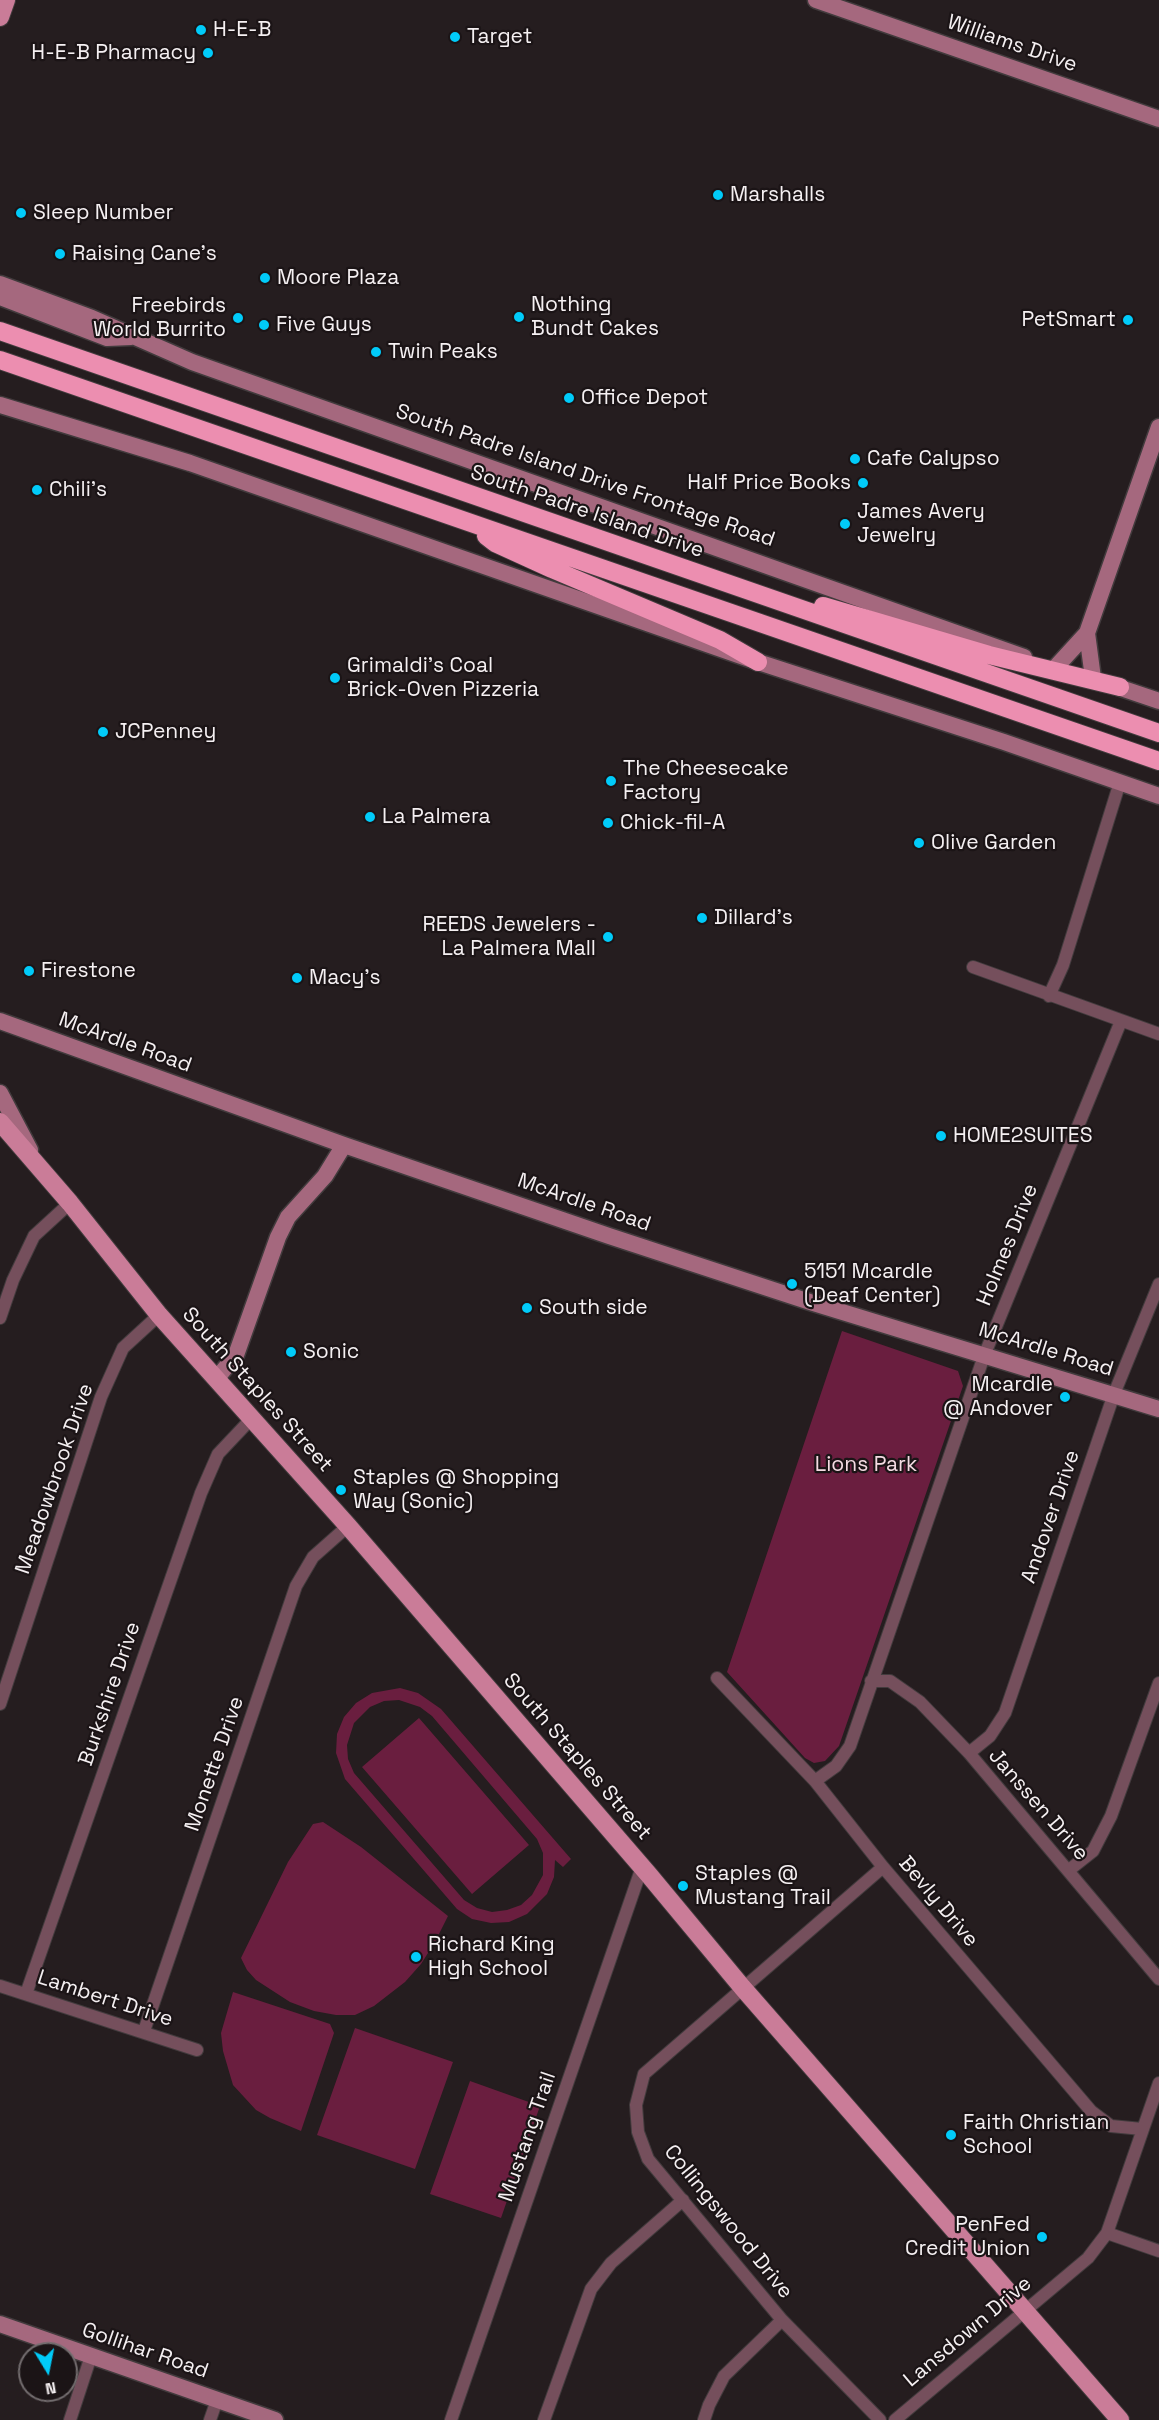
<!DOCTYPE html>
<html>
<head>
<meta charset="utf-8">
<style>
  body { margin:0 }
  #map { position:relative; width:1159px; height:2420px; overflow:hidden; background:#251d1f; font-family:"Space Grotesk",sans-serif }
  canvas { display:block }
  .north { position:absolute; left:18px; top:2342px; width:60px; height:60px; box-sizing:border-box; background:#1b1416; border:2px solid #726c6e; border-radius:50%; rotate:170deg; font-size:16px; font-weight:700; line-height:24px; text-align:center; color:#f5f0f2 }
  .north::after { content:''; display:block; margin:auto; width:21px; height:27px; background:#01cbf9; clip-path:polygon(50% 0,100% 100%,50% 72%,0 100%) }
</style>
</head>
<body>
<div id="map">
<canvas width="1159" height="2420"></canvas>
<div class="north">N</div>
</div>
<script>
const ctx = document.querySelector('canvas').getContext('2d');
ctx.lineJoin = 'round';
function fillPath(path, color) { ctx.fillStyle = color; ctx.fill(path, 'evenodd'); }
const toPath = rows => new Path2D(rows.map(r => 'M' + r).join(''));
function trace(path, color, width, dash) { ctx.strokeStyle = color; ctx.lineWidth = width; ctx.lineCap = dash ? 'butt' : 'round'; ctx.setLineDash(dash || []); ctx.stroke(path); }
function write(font, color, halo, rows, align = 'center') {
  ctx.font = font + ' "Space Grotesk",sans-serif'; ctx.lineWidth = 4.5; ctx.setLineDash([]); ctx.textBaseline = 'middle'; ctx.strokeStyle = halo; ctx.fillStyle = color; for (const [text, x, y, turn = 0] of rows) {
    ctx.save(); ctx.translate(x, y); ctx.rotate((+turn || 0) * Math.PI / 180); ctx.textAlign = isNaN(turn) ? turn : align; if (halo) ctx.strokeText(text, 0, 0); ctx.fillText(text, 0, 0); ctx.restore();
  }
}
const green = toPath([
  [842,1331,958,1371,963,1386,839,1746,825,1761,814,1763,805,1758,727,1672],
  [400,1688,418,1693,441,1709,571,1859,563,1867,555,1860,554,1877,547,1894,527,1914,509,1922,491,1923,472,1919,457,1909,345,1779,336,1753,337,1734,344,1717,356,1703,372,1693],
  [399,1700,420,1707,432,1716,537,1839,543,1853,543,1875,532,1895,521,1905,507,1910,492,1912,477,1908,464,1900,354,1773,348,1759,347,1745,354,1723,370,1707,384,1701],
  [419,1718,529,1845,472,1894,362,1767],
  [323,1822,361,1847,448,1916,435,1942,421,1964,405,1982,374,2006,355,2015,336,2015,314,2011,290,2002,256,1980,247,1970,241,1958,288,1862,313,1824],
  [233,1992,330,2024,334,2033,301,2131,270,2118,256,2110,233,2085,223,2051,221,2033],
  [355,2028,453,2062,415,2169,317,2135],
  [470,2081,540,2106,501,2218,430,2194]
]);
const street = toPath([
  [973,967,1159,1034],
  [1049,996,1063,965,1120,782],
  [0,1318,13,1280,34,1236,70,1203],
  [717,1678,815,1781,883,1867,1091,2111,1111,2126,1142,2129],
  [871,1681,890,1681,920,1702,969,1753,1159,1979],
  [0,1704,101,1397,123,1348,159,1315],
  [969,1753,990,1736,1005,1713,1114,1394,1159,1284],
  [815,1781,836,1766,850,1746,984,1356,1121,1021],
  [1069,1870,1093,1851,1111,1816,1159,1683],
  [0,1986,197,2050],
  [26,1994,201,1493,218,1454,252,1418],
  [144,2031,296,1586,313,1557,348,1526],
  [1107,2233,1159,2251],
  [70,2420,91,2356],
  [210,2420,217,2400],
  [451,2420,642,1867],
  [544,2420,591,2289,611,2263,683,2200],
  [704,2420,709,2405,724,2376,782,2320],
  [880,2420,782,2320,648,2159,638,2132,636,2105,644,2074,883,1867],
  [895,2420,1088,2258,1107,2233,1159,2083]
]);
const secondary = toPath([
  [816,0,1159,119],
  [0,284,92,318,192,362,1024,657],
  [0,297,107,338,131,337],
  [0,405,190,463,758,662,1004,742,1159,796],
  [1087,633,1093,678],
  [1055,668,1087,633,1159,427],
  [1109,684,1159,701],
  [0,1021,344,1145,609,1236,813,1303,1159,1409],
  [0,1093,30,1150],
  [217,1378,236,1355,278,1237,288,1217,325,1176,344,1145],
  [0,2324,275,2420]
]);
const primary = toPath([
  [0,17,6,0],
  [0,1122,70,1203,159,1315,348,1526,649,1875,742,1987,1120,2420]
]);
const highway = toPath([
  [0,331,1159,733],
  [0,360,1159,761],
  [486,536,495,543,552,569,720,640,758,662],
  [823,606,989,655,1120,687]
]);
const markers = [
  [201,30,6,"#01cbf9"],
  [455,37,6,"#01cbf9"],
  [208,53,6,"#01cbf9"],
  [718,195,6,"#01cbf9"],
  [21,213,6,"#01cbf9"],
  [60,254,6,"#01cbf9"],
  [265,278,6,"#01cbf9"],
  [519,317,6,"#01cbf9"],
  [238,318,6,"#01cbf9"],
  [1128,320,6,"#01cbf9"],
  [264,325,6,"#01cbf9"],
  [376,352,6,"#01cbf9"],
  [569,398,6,"#01cbf9"],
  [855,459,6,"#01cbf9"],
  [863,483,6,"#01cbf9"],
  [37,490,6,"#01cbf9"],
  [845,524,6,"#01cbf9"],
  [335,678,6,"#01cbf9"],
  [103,732,6,"#01cbf9"],
  [611,781,6,"#01cbf9"],
  [370,817,6,"#01cbf9"],
  [608,823,6,"#01cbf9"],
  [919,843,6,"#01cbf9"],
  [702,918,6,"#01cbf9"],
  [608,937,6,"#01cbf9"],
  [29,971,6,"#01cbf9"],
  [297,978,6,"#01cbf9"],
  [941,1136,6,"#01cbf9"],
  [792,1284,6,"#01cbf9"],
  [527,1308,6,"#01cbf9"],
  [291,1352,6,"#01cbf9"],
  [1065,1397,6,"#01cbf9"],
  [341,1490,6,"#01cbf9"],
  [683,1886,6,"#01cbf9"],
  [416,1957,6,"#01cbf9"],
  [951,2135,6,"#01cbf9"],
  [1042,2237,6,"#01cbf9"]
];
const poiNames = [
  ["H-E-B",213,30],
  ["Target",467,37],
  ["H-E-B Pharmacy",196,53,"right"],
  ["Marshalls",730,195],
  ["Sleep Number",33,213],
  ["Raising Cane's",72,254],
  ["Moore Plaza",277,278],
  ["Nothing",531,305],
  ["Bundt Cakes",531,329],
  ["Freebirds",226,306,"right"],
  ["World Burrito",226,330,"right"],
  ["PetSmart",1116,320,"right"],
  ["Five Guys",276,325],
  ["Twin Peaks",388,352],
  ["Office Depot",581,398],
  ["Cafe Calypso",867,459],
  ["Half Price Books",851,483,"right"],
  ["Chili's",49,490],
  ["James Avery",857,512],
  ["Jewelry",857,536],
  ["Grimaldi's Coal",347,666],
  ["Brick-Oven Pizzeria",347,690],
  ["JCPenney",115,732],
  ["The Cheesecake",623,769],
  ["Factory",623,793],
  ["La Palmera",382,817],
  ["Chick-fil-A",620,823],
  ["Olive Garden",931,843],
  ["Dillard's",714,918],
  ["REEDS Jewelers -",596,925,"right"],
  ["La Palmera Mall",596,949,"right"],
  ["Firestone",41,971],
  ["Macy's",309,978],
  ["HOME2SUITES",953,1136],
  ["5151 Mcardle",804,1272],
  ["(Deaf Center)",804,1296],
  ["South side",539,1308],
  ["Sonic",303,1352],
  ["Mcardle",1053,1385,"right"],
  ["@ Andover",1053,1409,"right"],
  ["Staples @ Shopping",353,1478],
  ["Way (Sonic)",353,1502],
  ["Staples @",695,1874],
  ["Mustang Trail",695,1898],
  ["Richard King",428,1945],
  ["High School",428,1969],
  ["Faith Christian",963,2123],
  ["School",963,2147],
  ["PenFed",1030,2225,"right"],
  ["Credit Union",1030,2249,"right"]
];
const streetNames = [
  ["Williams Drive",1012,44,19],
  ["South Padre Island Drive Frontage Road",585,476,19],
  ["South Padre Island Drive",587,512,19],
  ["McArdle Road",125,1043,20],
  ["McArdle Road",584,1203,19],
  ["Holmes Drive",1008,1245,-68],
  ["McArdle Road",1046,1350,17],
  ["South Staples Street",257,1390,48],
  ["Meadowbrook Drive",55,1479,-71],
  ["Andover Drive",1051,1517,-71],
  ["Burkshire Drive",110,1694,-71],
  ["South Staples Street",577,1757,49],
  ["Monette Drive",215,1764,-71],
  ["Janssen Drive",1038,1805,49],
  ["Bevly Drive",938,1902,50],
  ["Lambert Drive",105,1999,18],
  ["Mustang Trail",528,2137,-71],
  ["Collingswood Drive",728,2222,51],
  ["Lansdown Drive",968,2332,-40],
  ["Gollihar Road",145,2351,19]
];
const parkNames = [
  ["Lions Park",866,1465]
];
fillPath(green, '#6a1e3f');
trace(street, '#423b3d', 14);
trace(secondary, '#423b3d', 19);
trace(primary, '#423b3d', 20);
trace(highway, '#423b3d', 20);
trace(street, '#754f5c', 12);
trace(secondary, '#a5687e', 16);
trace(primary, '#ca7c98', 18);
trace(highway, '#ec8eb0', 18);
for (const [x, y, r, color] of markers) { const dot = new Path2D(); dot.arc(x, y, r, 0, 2 * Math.PI); ctx.fillStyle = color; ctx.fill(dot); trace(dot, '#1b1416', 2); }
write('21px', '#f5f0f2', '#1b1416', poiNames, 'left');
write('21px', '#f5f0f2', '#1b1416', streetNames);
write('21px', '#f5dbe3', '#1b1416', parkNames);
</script>
</body>
</html>
